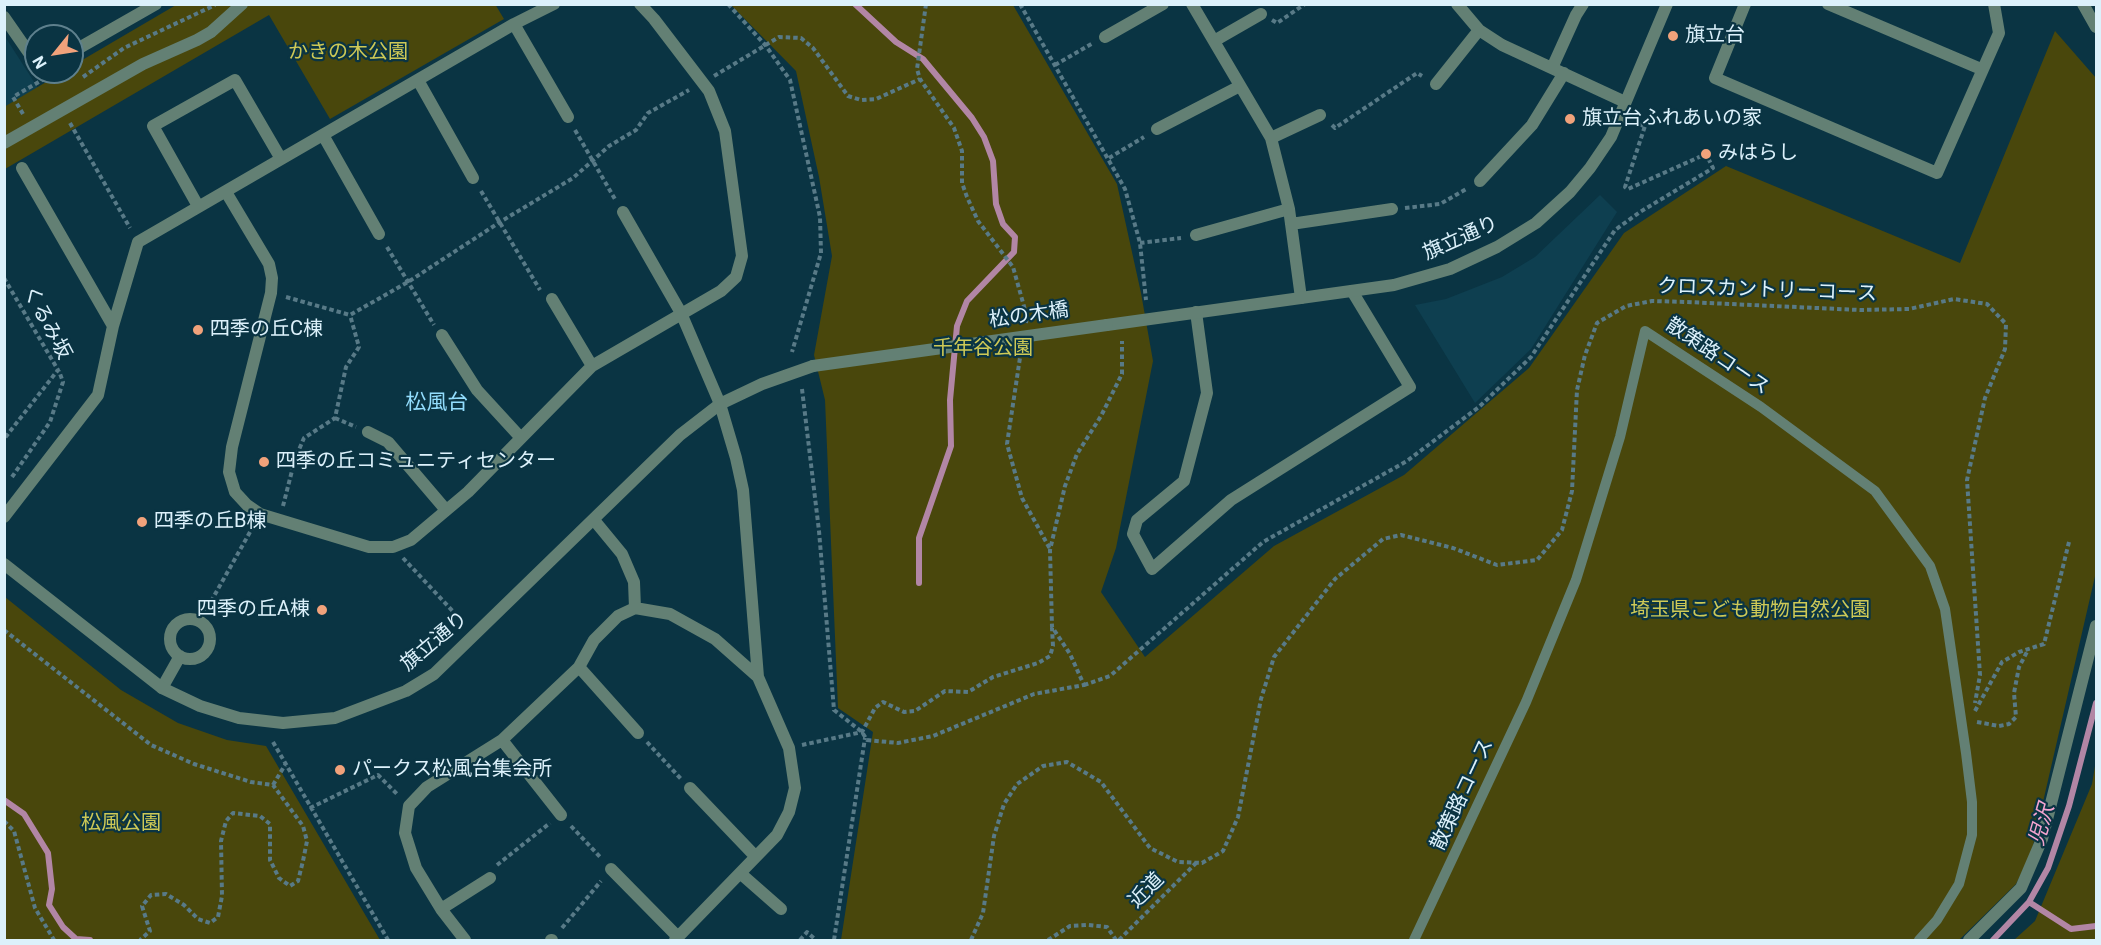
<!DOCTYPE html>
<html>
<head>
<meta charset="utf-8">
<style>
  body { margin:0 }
  #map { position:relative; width:2101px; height:945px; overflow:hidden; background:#0a3443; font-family:Roboto,sans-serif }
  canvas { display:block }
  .frame { position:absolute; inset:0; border:6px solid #dcf1fb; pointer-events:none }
  .north { position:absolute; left:24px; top:24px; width:60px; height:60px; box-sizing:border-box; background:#0a3443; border:2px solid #5e808d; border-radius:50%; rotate:240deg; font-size:16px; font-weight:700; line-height:24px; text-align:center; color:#dcf1fb }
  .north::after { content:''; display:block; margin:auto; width:21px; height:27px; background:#f1a27b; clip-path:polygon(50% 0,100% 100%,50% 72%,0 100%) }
</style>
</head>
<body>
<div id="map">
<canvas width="2101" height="945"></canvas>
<div class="frame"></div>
<div class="north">N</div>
</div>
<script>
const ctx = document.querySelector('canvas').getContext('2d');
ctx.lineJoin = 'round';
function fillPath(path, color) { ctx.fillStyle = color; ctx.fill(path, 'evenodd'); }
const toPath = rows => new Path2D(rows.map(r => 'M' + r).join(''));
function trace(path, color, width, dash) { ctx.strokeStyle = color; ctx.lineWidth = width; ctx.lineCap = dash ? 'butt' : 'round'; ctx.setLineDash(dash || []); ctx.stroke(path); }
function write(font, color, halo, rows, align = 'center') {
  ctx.font = font + ' Roboto,"Noto Sans JP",sans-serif'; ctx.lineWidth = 4.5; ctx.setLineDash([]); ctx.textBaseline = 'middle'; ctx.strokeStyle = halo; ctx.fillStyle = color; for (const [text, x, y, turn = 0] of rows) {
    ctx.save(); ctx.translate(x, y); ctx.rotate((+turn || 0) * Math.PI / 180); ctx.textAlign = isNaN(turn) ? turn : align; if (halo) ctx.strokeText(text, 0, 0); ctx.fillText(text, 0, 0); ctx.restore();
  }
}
const built = toPath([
  [4,35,38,88,5,107,4,107],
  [1600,195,1617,212,1531,349,1475,403,1415,305,1446,299,1502,277,1535,257]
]);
const green = toPath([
  [495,4,504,19,330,119,269,15,5,169,4,107,63,72,72,72,72,66,176,5],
  [731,5,1013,5,1117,184,1141,293,1153,361,1116,548,1101,592,1145,657,1274,546,1404,475,1529,368,1624,233,1726,166,1960,263,2055,31,2096,78,2096,572,2031,854,2016,884,1959,940,841,940,873,732,838,708,825,400,814,355,832,256,819,177,796,71],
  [5,597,121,690,178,723,227,740,266,746,380,940,5,940],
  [2096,760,2096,940,2014,940,2035,921,2092,784]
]);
const stream = toPath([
  [855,4,896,42,923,59,972,118,984,137,993,161,996,204,1003,224,1015,237,1014,252,967,301,957,326,950,400,951,446,919,538,919,583],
  [4,800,24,814,48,853,52,889,49,905,63,927,76,939,90,940],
  [2029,902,2071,929,2096,926],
  [1993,940,2029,902,2048,868,2069,806,2096,703]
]);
const path = toPath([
  [728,4,766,46,790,80,820,217,821,253,792,352],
  [926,4,917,69,920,79,954,128,962,151,962,183,967,197,978,221,1013,267,1027,317,1026,323],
  [1020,4,1125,189,1140,243,1146,300],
  [1272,20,1277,23,1305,4],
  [1055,65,1093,43],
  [714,76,779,37,801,38,813,48,848,96,861,100,876,99,920,79],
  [83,77,124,48,215,5],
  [23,114,13,97,44,79],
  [70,123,130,228],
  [1332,125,1335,128,1417,73,1422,76],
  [575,130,616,201],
  [1109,158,1144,137],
  [481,191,540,290],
  [1405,208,1440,204,1468,188],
  [1140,243,1181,238],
  [387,247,434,325],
  [4,278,58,370,4,439],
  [286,297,350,315,408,282,500,222,573,178,609,146,636,130,648,113,689,90],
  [1021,351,1007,444,1022,498,1050,549],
  [802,389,819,531,834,710,862,732,867,740,898,743,933,736,1034,694,1084,685,1070,654,1052,627,1050,550,1065,486,1077,454,1101,416,1122,374,1122,341],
  [335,418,356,427],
  [12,477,50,422,63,382,59,371],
  [283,506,295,459,304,438,335,418,346,367,359,347,350,315],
  [403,558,462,621],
  [200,621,254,525],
  [4,630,151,745,194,764,251,782,273,785,303,826,307,841,303,861,298,881,290,886,279,878,270,860,270,824,260,816,233,813,226,821,221,841,222,896,218,917,210,923,198,919,184,905,166,894,151,895,142,906,150,931,140,940],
  [1084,685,1110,676,1263,542,1407,461,1479,407,1531,357,1615,230,1640,212,1713,168,1706,154,1628,189,1625,187,1645,126,1638,124],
  [1975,711,2002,662,2019,652,2044,644,2069,542],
  [1977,722,1999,726,2009,724,2016,717,2014,693,2019,667,2028,650],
  [273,742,388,940],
  [647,742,681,779],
  [802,745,862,732,875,708,883,702,904,712,915,711,945,691,968,692,993,677,1038,663,1050,656,1053,646,1052,628],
  [273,785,285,765],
  [310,808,378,775,398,795],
  [4,821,14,831,35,908,54,940],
  [571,826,601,858],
  [497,865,550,823],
  [562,928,601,881],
  [800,940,807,932,816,940],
  [834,940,865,738],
  [971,940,983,913,994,836,1004,804,1017,784,1043,766,1067,762,1101,782,1150,848,1178,862,1202,863,1223,851,1238,817,1261,699,1274,657,1335,579,1383,539,1401,535,1453,548,1497,565,1537,560,1562,530,1572,491,1577,390,1585,355,1597,323,1626,306,1652,301,1687,302,1860,310,1909,309,1954,299,1987,304,2006,324,2005,349,1985,398,1967,480,1980,675,1975,703],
  [1048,940,1070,926,1088,925,1107,927,1116,940],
  [1119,940,1196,863]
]);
const service = toPath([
  [1414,940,1526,702,1576,580,1620,437,1645,331,1761,407,1875,491,1930,566,1945,609,1966,753,1972,802,1972,835,1959,884,1937,920,1919,940]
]);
const pedestrian = toPath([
  [4,143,143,64,197,40,211,32,242,4]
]);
const minor = toPath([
  [1192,4,1271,138,1289,209,1301,298],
  [1457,4,1479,30,1502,45,1625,102],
  [1745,4,1715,78,1937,173,1999,33,1994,4],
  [1828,4,1981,69],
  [4,17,36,63],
  [514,24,568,117],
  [1105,37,1163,4],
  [1214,41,1261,14],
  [72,52,156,4],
  [1552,68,1576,15,1583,4],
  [419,82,473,178],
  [1436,84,1479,30],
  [1157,129,1240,86],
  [323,135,379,234],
  [1271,138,1320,115],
  [22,168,113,326],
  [1480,181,1532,125,1564,73],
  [226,192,269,264,272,278,271,293,232,447,229,472,235,492,247,505,260,514,369,547,393,547,411,540,468,492,592,366,721,291,736,277,742,256,725,131,709,91,654,19,640,4],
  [198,206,153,126,235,80,281,159],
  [623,212,681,313,720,404,736,458,743,490,758,677,789,748,795,788,789,812,777,835,675,940],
  [1291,224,1392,209],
  [1196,235,1289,209],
  [552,299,592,366],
  [1196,312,1207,393,1184,481,1137,520,1133,534,1152,569,1231,500,1410,387,1352,291],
  [442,335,477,390,521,438],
  [368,432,388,442,446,510],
  [4,517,98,395,113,326,138,242,514,24,554,4],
  [594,520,622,554,634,582,635,608],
  '170 639a20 20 0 1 1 40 0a20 20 0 1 1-40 0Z',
  [579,667,638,733],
  [162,688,180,656],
  [502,740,561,815],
  [690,788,755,856],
  [611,869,677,936],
  [740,873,781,909],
  [441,909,490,878],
  [465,940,441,909,416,868,405,833,409,806,427,787,502,740,579,667,594,640,618,616,635,608,670,614,715,639,758,677],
  [551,940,552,940],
  [1969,940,2021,888,2042,839,2096,626]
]);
const tertiary = toPath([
  [2083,4,2096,27],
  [1107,325,1394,285,1450,269,1497,247,1536,223,1570,192,1590,168,1611,137,1667,4],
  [4,564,162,688,200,706,239,718,283,723,335,718,406,691,434,674,680,435,720,404,762,384,813,366]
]);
const tertiaryBridge = toPath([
  [813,366,1107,325]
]);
const markers = [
  [1673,36,6,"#f1a27b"],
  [1570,119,6,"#f1a27b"],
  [1706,154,6,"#f1a27b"],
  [198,330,6,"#f1a27b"],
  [264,462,6,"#f1a27b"],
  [142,522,6,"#f1a27b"],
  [322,610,6,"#f1a27b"],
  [340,770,6,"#f1a27b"]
];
const poiNames = [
  ["旗立台",1685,36],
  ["旗立台ふれあいの家",1582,119],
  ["みはらし",1718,154],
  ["四季の丘C棟",210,330],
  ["四季の丘コミュニティセンター",276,462],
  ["四季の丘B棟",154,522],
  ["四季の丘A棟",310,610,"right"],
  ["パークス松風台集会所",352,770]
];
const parkNames = [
  ["かきの木公園",348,53],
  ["千年谷公園",983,349],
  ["埼玉県こども動物自然公園",1750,611],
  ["松風公園",121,824]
];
const streetNames = [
  ["旗立通り",1461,239,-24],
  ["クロスカントリーコース",1767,291,2],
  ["松の木橋",1029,316,-8],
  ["くるみ坂",46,323,62],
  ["散策路コース",1717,357,34],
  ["旗立通り",435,642,-40],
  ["散策路コース",1463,795,-65],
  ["近道",1147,891,-45]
];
const neighbourhoodNames = [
  ["松風台",437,404]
];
const waterNames = [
  ["児沢",2043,825,-74]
];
fillPath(built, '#0e3f50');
fillPath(green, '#49470c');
trace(stream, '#b286a5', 6);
trace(path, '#587a87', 4, [4.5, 3]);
trace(service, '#638074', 10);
trace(pedestrian, '#638074', 12);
trace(minor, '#638074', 12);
trace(tertiary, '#638074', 12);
trace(tertiaryBridge, '#638074', 12);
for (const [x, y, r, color] of markers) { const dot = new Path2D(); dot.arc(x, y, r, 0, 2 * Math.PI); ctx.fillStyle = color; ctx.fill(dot); trace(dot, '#0a3443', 2); }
write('20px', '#dcf1fb', '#0a3443', poiNames, 'left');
write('20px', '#cec956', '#0a3443', parkNames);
write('20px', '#dcf1fb', '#0a3443', streetNames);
write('21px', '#92ddfd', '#0a3443', neighbourhoodNames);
write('italic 21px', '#f4a4cf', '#0a3443', waterNames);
</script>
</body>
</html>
